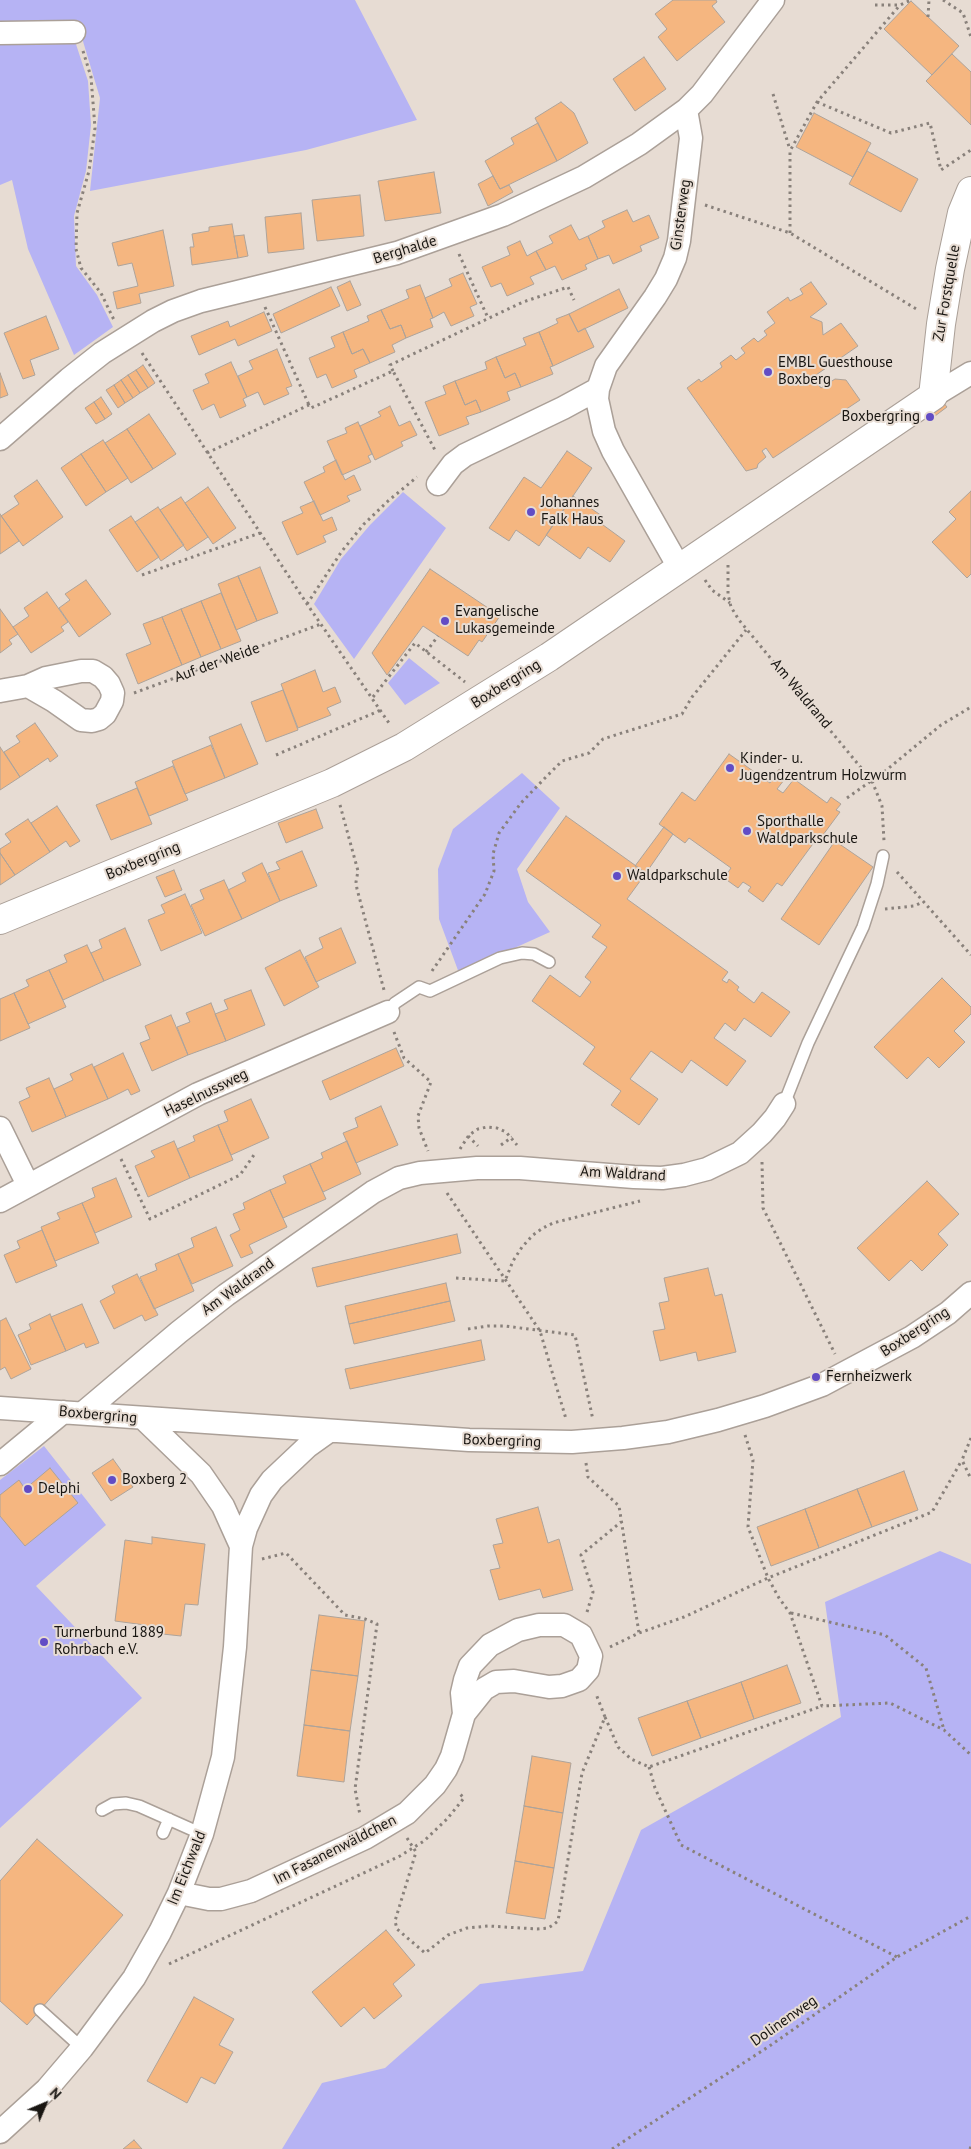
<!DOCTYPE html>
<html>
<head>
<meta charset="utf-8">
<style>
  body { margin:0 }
  #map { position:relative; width:971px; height:2149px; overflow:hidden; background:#e7dcd3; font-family:"PT Sans",sans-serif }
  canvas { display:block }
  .north { position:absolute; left:20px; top:2079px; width:50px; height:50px; -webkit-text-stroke:4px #e7dcd3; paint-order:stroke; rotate:45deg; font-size:14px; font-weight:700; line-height:20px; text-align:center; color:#191612 }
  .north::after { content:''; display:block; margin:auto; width:18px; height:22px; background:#191612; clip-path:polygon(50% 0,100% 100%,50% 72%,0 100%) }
</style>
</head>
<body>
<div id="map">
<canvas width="971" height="2149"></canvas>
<div class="north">N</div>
</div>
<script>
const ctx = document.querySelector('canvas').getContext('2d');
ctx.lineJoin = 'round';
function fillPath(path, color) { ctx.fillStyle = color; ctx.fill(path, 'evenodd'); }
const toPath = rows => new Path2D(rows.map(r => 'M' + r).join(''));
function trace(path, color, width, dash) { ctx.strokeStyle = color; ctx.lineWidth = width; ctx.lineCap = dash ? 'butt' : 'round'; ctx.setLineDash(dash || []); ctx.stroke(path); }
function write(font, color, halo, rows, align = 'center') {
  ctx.font = font + ' "PT Sans",sans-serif'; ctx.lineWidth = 4; ctx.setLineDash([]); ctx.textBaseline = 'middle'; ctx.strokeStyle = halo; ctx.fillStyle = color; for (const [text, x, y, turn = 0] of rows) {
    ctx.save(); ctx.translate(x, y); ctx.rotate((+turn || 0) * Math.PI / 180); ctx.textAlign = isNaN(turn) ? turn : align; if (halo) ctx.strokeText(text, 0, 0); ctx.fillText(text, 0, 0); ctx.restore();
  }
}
const green = toPath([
  [0,0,355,0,417,120,306,150,90,191,100,98,79,28,0,29],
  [0,35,73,35,88,81,91,125,86,171,74,216,76,266,97,295,113,327,74,355,28,249,12,180,0,185],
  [403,492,446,528,354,659,314,604,341,559,370,525],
  [409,658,440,683,405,705,388,683],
  [522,773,560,808,517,869,528,902,550,932,459,973,439,919,438,869,453,829],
  [44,1446,106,1525,36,1586,142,1698,0,1828,0,1480],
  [940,1551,971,1564,971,2149,282,2149,322,2083,385,2068,480,1984,583,1971,641,1830,841,1717,825,1602]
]);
const building = toPath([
  [673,0,716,0,717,2,712,6,725,22,677,61,658,37,667,29,655,14,673,0],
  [911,1,959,46,932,75,884,29,911,1],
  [952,54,971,72,971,125,926,81,952,54],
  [644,57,666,89,635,111,613,79,644,57],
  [561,102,574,113,588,143,557,161,535,118,561,102],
  [814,113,871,143,853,177,796,147,814,113],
  [538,123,557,161,500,189,485,161,514,144,511,138,538,123],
  [867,151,918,179,901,212,849,184,867,151],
  [434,172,441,213,385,221,378,181,434,172],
  [493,176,500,189,509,185,513,192,488,206,478,184,493,176],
  [360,195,364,236,317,241,312,200,360,195],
  [627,210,633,222,649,215,659,238,640,246,642,251,613,264,609,255,598,259,588,236,605,227,602,221,627,210],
  [301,213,304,249,268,253,265,217,301,213],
  [232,224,238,258,192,265,190,247,194,247,192,234,209,231,209,227,232,224],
  [571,225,579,240,588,236,598,259,585,265,587,269,562,280,555,266,546,270,536,251,553,243,549,236,571,225],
  [163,230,174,286,139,294,141,303,117,309,113,292,138,286,132,263,118,266,112,243,163,230],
  [244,235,248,256,238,258,234,236,244,235],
  [520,241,527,256,536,251,546,270,530,277,534,284,507,296,501,283,491,287,482,267,510,255,507,247,520,241],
  [463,273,477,304,470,307,474,316,451,326,444,312,433,318,425,298,452,286,449,279,463,273],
  [350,281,361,305,347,311,337,287,350,281],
  [811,282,827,304,810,317,822,322,823,335,841,323,858,346,813,377,821,388,835,379,846,380,860,400,773,458,766,448,762,451,766,457,758,464,757,468,746,471,687,388,699,379,701,382,722,367,720,363,731,355,736,360,745,353,741,348,754,338,758,342,767,335,764,331,775,323,767,312,788,297,790,301,803,294,800,289,811,282],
  [420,285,433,318,430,319,433,327,406,338,401,325,390,329,381,310,409,298,406,290,420,285],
  [331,287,340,306,281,333,273,314,331,287],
  [619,289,628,308,578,332,569,314,619,289],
  [381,310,390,329,401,325,406,338,392,345,395,352,370,363,363,349,352,354,343,332,369,321,367,316,381,310],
  [264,312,272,331,238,346,235,339,199,355,191,336,228,321,230,327,264,312],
  [569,314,578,332,585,328,594,347,553,366,539,332,558,323,556,319,569,314],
  [46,316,59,349,30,360,35,375,23,379,4,333,46,316],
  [343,332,352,354,363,349,370,363,354,370,357,377,332,388,326,374,317,378,309,358,335,347,331,337,343,332],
  [539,332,553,366,550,367,553,374,521,387,515,373,505,378,496,357,526,345,523,338,539,332],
  [277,349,292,386,286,388,289,394,264,405,258,392,247,397,238,376,253,369,249,361,277,349],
  [496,357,505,378,515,373,521,387,507,392,510,400,481,412,476,400,465,405,455,381,487,369,485,362,496,357],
  [231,362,247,397,243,399,246,406,220,418,214,404,202,410,193,390,209,383,205,374,231,362],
  [143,365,155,383,148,388,136,370,143,365],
  [136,370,148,388,140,393,128,375,136,370],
  [0,373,8,395,0,398,0,373],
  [128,375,140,393,133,398,121,380,128,375],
  [121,380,133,398,125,403,114,385,121,380],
  [455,381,465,405,476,400,481,412,466,417,469,424,439,436,425,402,446,394,443,386,455,381],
  [114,385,125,403,118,408,106,390,114,385],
  [101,397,112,414,105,419,94,402,101,397],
  [94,402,105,419,96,424,85,408,94,402],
  [943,402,947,407,935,416,931,411,943,402],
  [390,406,399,426,410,421,417,435,401,442,403,446,375,460,360,426,381,416,378,412,390,406],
  [149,414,176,454,153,469,127,429,149,414],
  [358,422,372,454,368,456,371,462,342,475,327,441,347,433,345,428,358,422],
  [127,429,153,469,131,483,105,443,127,429],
  [103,440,128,478,106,492,81,454,103,440],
  [567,451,592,468,539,546,516,530,509,541,489,528,524,477,541,488,567,451],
  [81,454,106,492,86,506,61,468,81,454],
  [336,460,345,480,354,475,361,490,347,496,350,501,320,515,304,482,325,472,323,467,336,460],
  [37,480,63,517,23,546,1,516,19,504,14,496,37,480],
  [208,487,236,528,213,544,185,503,208,487],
  [971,491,971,574,967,578,932,542,956,519,949,512,971,491],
  [573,496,602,516,599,522,625,541,610,562,588,547,580,559,546,535,573,496],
  [181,497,208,537,187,551,160,510,181,497],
  [314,501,323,521,332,517,337,530,323,536,326,542,297,555,282,522,303,513,300,507,314,501],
  [158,507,184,545,161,561,135,522,158,507],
  [0,514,19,541,0,554,0,514],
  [131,516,159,557,137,572,109,530,131,516],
  [260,567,278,613,257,621,238,576,260,567],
  [430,569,500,616,482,642,479,640,468,656,423,626,387,675,372,653,430,569],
  [238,576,257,621,236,630,218,584,238,576],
  [86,580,111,614,79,637,59,608,70,600,65,594,86,580],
  [47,592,68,622,61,627,64,631,31,653,13,627,29,616,24,608,47,592],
  [221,593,241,641,221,649,201,601,221,593],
  [201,601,221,649,201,657,181,609,201,601],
  [0,609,18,634,9,640,12,644,0,653,0,609],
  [181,609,201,657,182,665,162,617,181,609],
  [162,617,182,665,138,684,126,654,151,644,143,624,162,617],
  [315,670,323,692,335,687,341,702,327,708,331,715,298,728,281,684,315,670],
  [283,690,298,730,266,742,251,702,283,690],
  [35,723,58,756,50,762,48,758,20,777,4,752,20,742,16,736,35,723],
  [241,724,258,764,225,778,209,737,241,724],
  [211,745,225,778,185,794,172,761,211,745],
  [0,747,20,777,0,790,0,747],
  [729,754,770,783,779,769,788,775,777,789,783,793,794,779,827,803,831,797,841,804,836,810,840,812,817,843,815,841,782,886,777,883,763,902,748,891,751,887,743,882,738,888,724,878,731,868,689,838,685,843,659,824,682,792,695,801,729,754],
  [173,766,188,800,149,816,135,782,173,766],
  [137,788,152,824,111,840,96,805,137,788],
  [57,806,80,841,70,847,66,841,50,852,31,823,57,806],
  [316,809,323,828,286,843,278,823,316,809],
  [566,816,646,873,627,899,728,972,722,980,727,983,729,979,739,987,737,990,754,1003,762,992,790,1012,771,1037,744,1018,735,1031,725,1023,714,1038,746,1061,727,1086,691,1060,682,1073,651,1051,630,1079,658,1099,639,1125,611,1105,621,1091,583,1064,595,1047,532,1001,550,975,580,997,591,982,585,977,607,947,592,937,601,925,526,871,566,816],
  [28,819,50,852,15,875,0,853,0,849,11,842,5,834,28,819],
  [664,827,673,834,646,873,635,866,664,827],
  [835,841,873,867,819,945,781,919,835,841],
  [302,851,317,886,280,901,268,873,280,869,276,862,302,851],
  [0,853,15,875,0,885,0,853],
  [262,863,280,901,242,919,228,890,246,881,242,873,262,863],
  [174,870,182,890,165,897,156,877,174,870],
  [224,880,242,919,205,936,191,905,204,899,200,890,224,880],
  [185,894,202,933,161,951,148,920,165,913,161,905,185,894],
  [125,928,141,965,104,981,91,953,102,948,99,940,125,928],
  [341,928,356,963,316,982,305,957,323,948,319,938,341,928],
  [87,945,104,981,63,1000,49,970,67,962,64,955,87,945],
  [300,950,319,987,284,1006,265,968,300,950],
  [49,970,66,1007,28,1024,14,993,29,986,26,980,49,970],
  [942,978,971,1007,971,1014,954,1031,965,1042,939,1068,928,1057,907,1079,874,1047,942,978],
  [251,990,265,1025,226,1041,215,1014,228,1009,224,1000,251,990],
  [14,993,30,1028,0,1041,0,999,14,993],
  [211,1003,226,1041,188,1055,177,1027,190,1022,186,1013,211,1003],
  [171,1015,188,1055,152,1071,140,1043,150,1039,145,1026,171,1015],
  [396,1048,404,1066,330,1100,322,1081,396,1048],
  [123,1053,140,1091,131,1095,128,1089,108,1099,94,1067,123,1053],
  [92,1064,108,1099,66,1117,54,1089,73,1080,70,1074,92,1064],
  [49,1078,66,1117,32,1132,19,1102,30,1097,26,1088,49,1078],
  [251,1099,269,1138,231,1155,218,1125,228,1121,224,1111,251,1099],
  [381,1106,398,1145,356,1163,343,1133,358,1127,355,1118,381,1106],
  [218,1125,233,1160,190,1178,177,1149,195,1141,193,1136,218,1125],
  [174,1141,190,1178,148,1197,135,1166,155,1157,151,1151,174,1141],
  [347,1141,361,1174,323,1192,310,1164,323,1158,321,1153,347,1141],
  [310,1164,326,1199,283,1218,270,1190,286,1183,283,1176,310,1164],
  [116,1178,132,1217,95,1233,82,1203,95,1197,92,1188,116,1178],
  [927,1181,959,1214,938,1234,948,1245,922,1271,911,1260,889,1281,857,1248,927,1181],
  [270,1190,287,1227,249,1245,253,1253,241,1258,230,1235,240,1230,233,1214,245,1209,243,1203,270,1190],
  [82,1203,99,1243,55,1261,41,1227,60,1219,57,1213,82,1203],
  [216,1227,233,1266,192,1284,178,1254,194,1247,191,1238,216,1227],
  [42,1230,57,1266,16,1283,4,1255,20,1248,17,1241,42,1230],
  [457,1234,461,1253,317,1287,312,1268,457,1234],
  [178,1254,194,1291,154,1309,140,1277,157,1270,155,1264,178,1254],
  [708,1268,715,1296,722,1294,736,1352,698,1361,696,1352,660,1361,653,1331,665,1329,659,1303,669,1301,664,1278,708,1268],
  [137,1274,158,1315,145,1321,142,1315,114,1329,100,1301,115,1293,112,1286,137,1274],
  [446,1283,450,1301,349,1324,345,1306,446,1283],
  [450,1301,455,1321,354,1344,349,1324,450,1301],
  [82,1304,99,1343,86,1348,84,1343,66,1351,51,1317,82,1304],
  [50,1314,66,1351,31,1365,18,1335,31,1329,29,1324,50,1314],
  [6,1318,31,1369,11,1379,5,1367,0,1370,0,1321,6,1318],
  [481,1340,485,1360,350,1389,345,1369,481,1340],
  [113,1459,133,1487,111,1501,92,1473,113,1459],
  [50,1468,78,1503,25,1546,0,1516,0,1495,19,1480,25,1489,50,1468],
  [904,1471,918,1510,872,1527,857,1489,904,1471],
  [857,1489,872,1527,819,1548,805,1509,857,1489],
  [538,1507,548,1543,559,1539,573,1590,543,1598,540,1589,499,1600,490,1570,500,1568,493,1545,503,1543,496,1519,538,1507],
  [805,1509,819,1548,771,1566,757,1527,805,1509],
  [152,1537,205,1544,198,1605,185,1604,181,1636,144,1632,145,1625,115,1621,125,1540,152,1544,152,1537],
  [319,1615,365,1621,358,1676,311,1670,319,1615],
  [787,1665,801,1703,754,1719,741,1682,787,1665],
  [311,1670,358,1676,350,1731,304,1725,311,1670],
  [741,1682,754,1719,701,1738,687,1701,741,1682],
  [687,1701,701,1738,652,1756,638,1718,687,1701],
  [304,1725,350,1731,344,1782,297,1776,304,1725],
  [532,1756,571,1763,563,1813,524,1806,532,1756],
  [524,1806,563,1813,554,1868,515,1861,524,1806],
  [37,1839,123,1915,27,2025,0,2001,0,1881,37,1839],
  [515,1861,554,1868,545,1919,506,1913,515,1861],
  [386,1930,415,1965,393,1984,402,1996,374,2019,364,2007,341,2027,312,1992,386,1930],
  [194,1997,234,2019,219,2045,233,2052,215,2084,201,2077,187,2103,147,2081,194,1997],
  [134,2140,142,2149,123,2149,134,2140]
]);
const path = toPath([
  [943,0,963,13,971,37],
  [875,5,900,5,911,0],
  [928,17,929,0],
  [83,51,91,77,95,128,89,171,77,213,76,249,81,268,101,293,114,320],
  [773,94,790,150],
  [817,102,891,133,930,123,941,170,971,150],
  [705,205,790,233,918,310],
  [790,233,790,151,817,102,900,5],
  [459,254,488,318],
  [265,307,309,405],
  [142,353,307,604,391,726],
  [393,371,390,365,523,302,568,287,574,300],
  [207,453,309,405,311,408,393,371,436,452],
  [728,565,728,594,731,607,739,620,872,781,882,806,884,841],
  [142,575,260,533],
  [705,580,712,590,730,603],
  [307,604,342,551,364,524,388,501,417,477],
  [426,652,438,636],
  [134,693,321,624],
  [373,697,415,643,465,682],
  [276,755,381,710],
  [847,798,884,772,941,725,971,707],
  [340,805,358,871,356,882,357,889,384,990],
  [897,872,971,955],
  [885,909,914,906,923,902],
  [432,971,485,894,494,871,493,854,499,833,521,803,544,779,562,761,589,753,603,739,682,714,692,697,746,630],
  [394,1032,404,1058,431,1082,418,1116,419,1128,428,1151],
  [468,1136,478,1146],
  [501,1145,512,1137],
  [460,1149,469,1135,478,1129,487,1127,497,1128,506,1132,517,1145],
  [121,1159,150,1219,240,1175,256,1152],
  [762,1162,763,1208,835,1354],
  [447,1193,540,1331,566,1419],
  [456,1278,505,1281,513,1261,522,1247,533,1235,543,1228,553,1223,640,1201],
  [468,1329,488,1326,505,1326,575,1335,593,1420],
  [745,1435,753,1460,748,1527,768,1578,779,1598,790,1613,822,1706,890,1703,944,1730,971,1755],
  [971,1438,962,1460,971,1479],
  [586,1463,588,1477,619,1506,639,1633],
  [262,1559,286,1553,345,1615,365,1619,377,1624,355,1789,360,1815],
  [587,1612,593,1592,581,1555,621,1522],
  [791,1613,885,1635,926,1668,944,1730],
  [610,1647,639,1633,684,1617,768,1578,932,1512,962,1460],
  [605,1717,618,1747,631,1759,649,1767,822,1706],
  [649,1767,655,1788,681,1845,897,1957],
  [407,1838,416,1852,395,1921,397,1929,425,1953,448,1935,467,1928,488,1926,537,1929,548,1928,553,1925,558,1921,582,1773,605,1717,596,1694],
  [169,1964,400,1856,424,1841,447,1819,464,1798,458,1792],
  [612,2149,771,2045,897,1957,971,1916],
  [970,2149,971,2146]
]);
const service = toPath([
  [388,1012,395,1003,419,987,430,991,500,958,522,953,534,954,549,962],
  [784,1104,808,1043,863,927,877,884,883,856],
  [102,1810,113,1804,126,1803,139,1806,202,1834],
  [163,1833,169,1819],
  [40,2010,82,2048]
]);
const minor = toPath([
  [0,33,74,32],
  [933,396,971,373],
  [0,439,69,379,102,353,153,321,173,311,201,301,397,253,503,215,584,177,639,144,686,110,702,94,773,0],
  [438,484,453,464,465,455,563,408,598,389],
  [680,569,613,451,604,431,597,399,598,389,606,366,655,297,666,279,675,258,679,241,691,138,686,110],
  [0,691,28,686,46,678,81,671,93,671,103,677,109,684,113,693,112,701,105,714,99,719,92,721,81,720,54,701,28,686],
  [0,1128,28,1185],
  [0,1201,198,1094,388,1012],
  [0,1408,469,1440,572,1442,623,1438,668,1432,718,1420,765,1406,822,1385,912,1337,948,1313,971,1293],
  [83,1413,179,1332,226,1295,373,1192,399,1178,420,1173,477,1168,520,1168,634,1177,662,1178,684,1175,707,1169,740,1153,762,1133,775,1118,784,1104],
  [144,1419,201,1474,223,1506,241,1546],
  [0,1464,63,1412],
  [179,1893,209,1899,221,1899,251,1891,365,1838,407,1813,435,1785,446,1769,452,1756,464,1714,484,1689,496,1682,514,1681,549,1687,562,1686,579,1680,588,1670,591,1656,581,1635,564,1625,539,1625,518,1630,490,1645,470,1666,465,1680,462,1693,464,1714],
  [0,2132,47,2089,82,2048,134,1978,160,1932,179,1893,202,1834,223,1757,235,1647,241,1546,246,1528,261,1495,272,1480,308,1446,329,1431]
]);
const tertiary = toPath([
  [0,920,332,783,404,747,549,657,933,396,941,324,950,269,962,213,971,191]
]);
const markers = [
  [768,372,5,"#624cc5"],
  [930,417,5,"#624cc5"],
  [531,512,5,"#624cc5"],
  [445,621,5,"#624cc5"],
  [730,768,5,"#624cc5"],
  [747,831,5,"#624cc5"],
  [617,876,5,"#624cc5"],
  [816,1377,5,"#624cc5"],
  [112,1480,5,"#624cc5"],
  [28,1489,5,"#624cc5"],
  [44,1642,5,"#624cc5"]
];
const streetNames = [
  ["Ginsterweg",681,215,-82],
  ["Berghalde",405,250,-17],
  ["Zur Forstquelle",947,293,-80],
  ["Auf der Weide",217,663,-20],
  ["Boxbergring",506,684,-32],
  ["Am Waldrand",801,694,50],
  ["Boxbergring",143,861,-22],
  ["Haselnussweg",206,1093,-26],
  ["Am Waldrand",623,1174,3],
  ["Am Waldrand",238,1287,-36],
  ["Boxbergring",915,1332,-33],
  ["Boxbergring",98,1415,5],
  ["Boxbergring",502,1441,2],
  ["Im Fasanenwäldchen",335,1850,-27],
  ["Im Eichwald",187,1868,-68],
  ["Dolinenweg",784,2021,-35]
];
const poiNames = [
  ["EMBL Guesthouse",778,363],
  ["Boxberg",778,380],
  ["Boxbergring",920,417,"right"],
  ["Johannes",541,503],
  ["Falk Haus",541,520],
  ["Evangelische",455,612],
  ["Lukasgemeinde",455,629],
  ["Kinder- u.",740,759],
  ["Jugendzentrum Holzwurm",740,776],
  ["Sporthalle",757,822],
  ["Waldparkschule",757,839],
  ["Waldparkschule",627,876],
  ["Fernheizwerk",826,1377],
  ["Boxberg 2",122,1480],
  ["Delphi",38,1489],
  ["Turnerbund 1889",54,1633],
  ["Rohrbach e.V.",54,1650]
];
fillPath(green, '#b6b3f4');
fillPath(building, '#f5b680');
trace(building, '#ada39a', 1);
trace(service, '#aba098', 14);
trace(minor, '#aba098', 25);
trace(tertiary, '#aba098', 30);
trace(path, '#89817b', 3, [2.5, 4]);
trace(service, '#fff', 11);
trace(minor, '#fff', 22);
trace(tertiary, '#fff', 28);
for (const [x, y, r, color] of markers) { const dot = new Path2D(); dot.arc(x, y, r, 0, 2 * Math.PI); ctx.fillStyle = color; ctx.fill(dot); trace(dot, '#e7dcd3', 2); }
write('15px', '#191612', '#e7dcd3', streetNames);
write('15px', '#191612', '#e7dcd3', poiNames, 'left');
</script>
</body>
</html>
